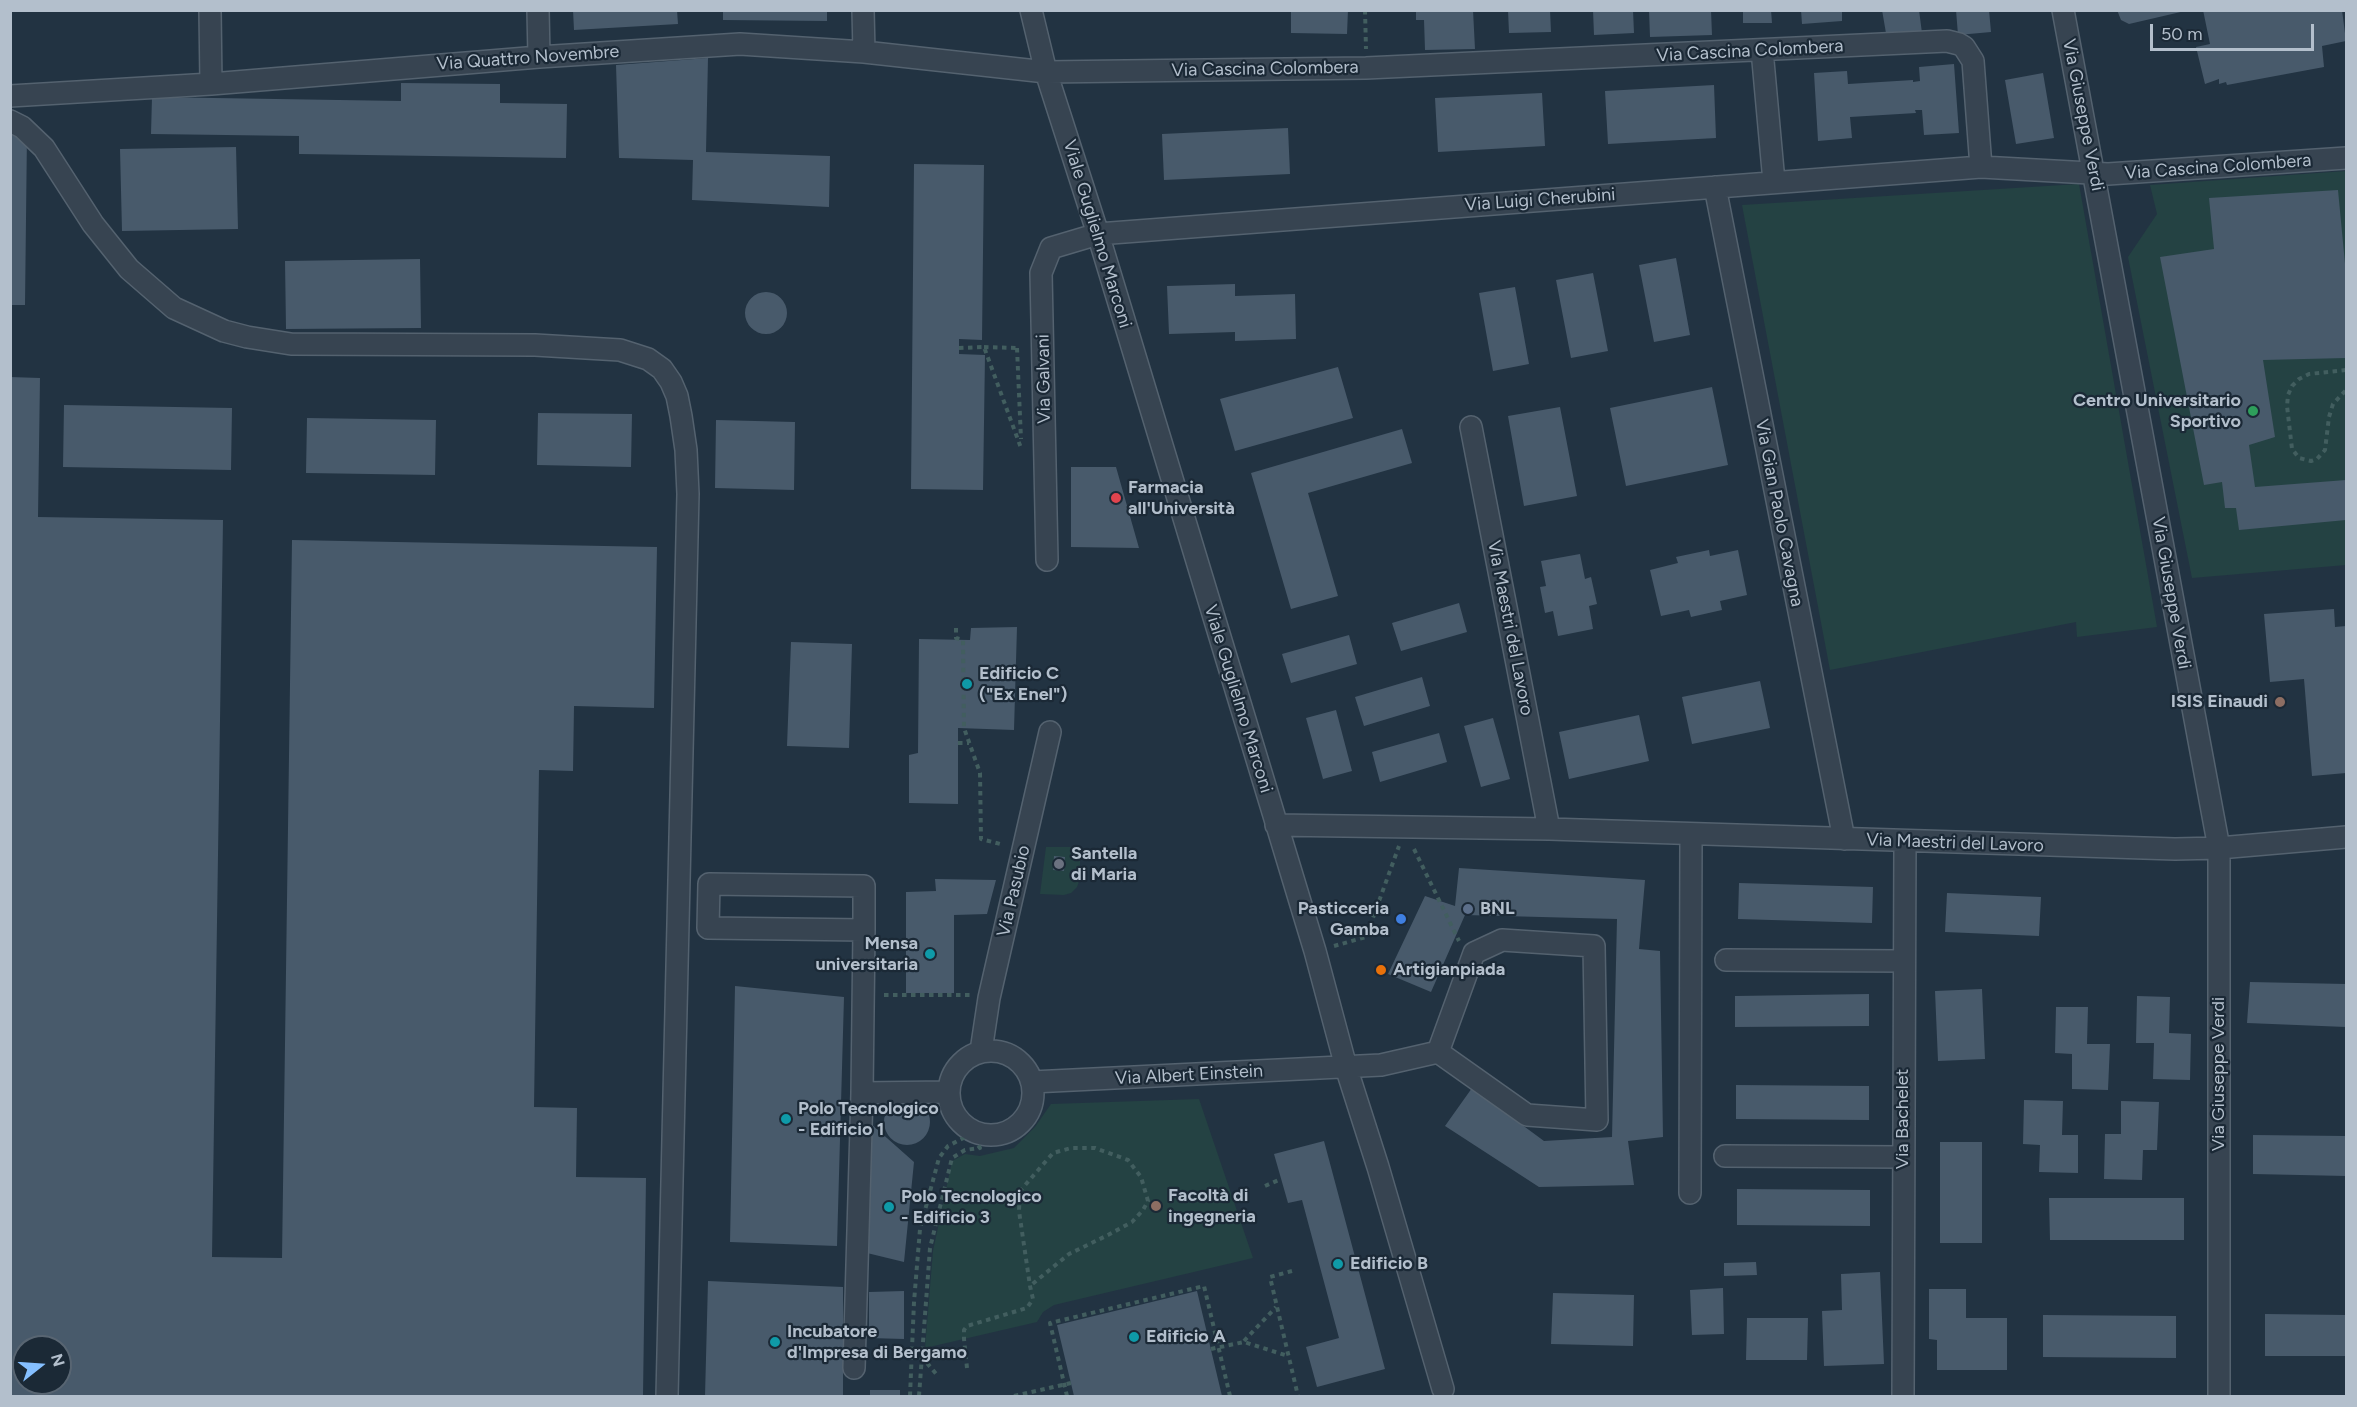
<!DOCTYPE html>
<html>
<head>
<meta charset="utf-8">
<style>
  body { margin:0 }
  #map { position:relative; width:2357px; height:1407px; overflow:hidden; background:#223342; font-family:Figtree,sans-serif }
  canvas { display:block }
  .frame { position:absolute; inset:0; border:12px solid #b3bfcc; pointer-events:none }
  .north { position:absolute; left:12px; top:1335px; width:60px; height:60px; box-sizing:border-box; background:#1b2936; border:2px solid #586572; border-radius:50%; rotate:73deg; font-size:16px; font-weight:700; line-height:24px; text-align:center; color:#b3bfcc }
  .north::after { content:''; display:block; margin:auto; width:21px; height:27px; background:#85bfff; clip-path:polygon(50% 0,100% 100%,50% 72%,0 100%) }
  .scale { position:absolute; left:2150px; top:24px; width:164px; height:27px; box-sizing:border-box; border:3px solid #b3bfcc; border-top:0; padding-left:8px; font-size:18px; line-height:21px; white-space:nowrap; color:#b3bfcc; -webkit-text-stroke:4px #1b2936; paint-order:stroke }
</style>
</head>
<body>
<div id="map">
<canvas width="2357" height="1407"></canvas>
<div class="frame"></div>
<div class="north">N</div>
<div class="scale">50 m</div>
</div>
<script>
const ctx = document.querySelector('canvas').getContext('2d');
ctx.lineJoin = 'round';
function fillPath(path, color) { ctx.fillStyle = color; ctx.fill(path, 'evenodd'); }
const toPath = rows => new Path2D(rows.map(r => 'M' + r).join(''));
function trace(path, color, width, dash) { ctx.strokeStyle = color; ctx.lineWidth = width; ctx.lineCap = dash ? 'butt' : 'round'; ctx.setLineDash(dash || []); ctx.stroke(path); }
function write(font, color, halo, rows, align = 'center') {
  ctx.font = font + ' Figtree,sans-serif'; ctx.lineWidth = 4.5; ctx.setLineDash([]); ctx.textBaseline = 'middle'; ctx.strokeStyle = halo; ctx.fillStyle = color; for (const [text, x, y, turn = 0] of rows) {
    ctx.save(); ctx.translate(x, y); ctx.rotate((+turn || 0) * Math.PI / 180); ctx.textAlign = isNaN(turn) ? turn : align; if (halo) ctx.strokeText(text, 0, 0); ctx.fillText(text, 0, 0); ctx.restore();
  }
}
const green = toPath([
  [2346,171,2346,565,2192,578,2128,257,2157,214,2150,185],
  [2079,184,2157,627,2077,637,2076,622,1830,670,1742,205],
  [1046,847,1080,847,1080,879,1077,887,1071,893,1064,895,1040,894],
  [1199,1099,1253,1258,1054,1305,1043,1312,1037,1322,925,1348,933,1251,952,1161,965,1154,980,1156,1014,1148,1035,1127,1051,1104]
]);
const building = toPath([
  [573,10,677,10,678,24,574,30],
  [723,10,827,10,827,21,723,20],
  [1291,10,1348,10,1347,34,1291,33],
  [1416,10,1473,10,1475,49,1425,50,1424,20,1416,20],
  [1508,10,1550,10,1551,32,1509,33],
  [1593,10,1633,10,1634,33,1594,35],
  [1649,10,1711,10,1712,35,1650,37],
  [1743,10,1771,10,1772,23,1743,23],
  [1801,10,1842,10,1842,21,1802,24],
  [1882,10,1919,10,1922,33,1887,39],
  [1956,10,1989,10,1991,32,1958,35],
  [2117,10,2185,10,2185,11,2129,24,2121,20],
  [2203,10,2342,10,2346,41,2322,46,2324,67,2227,85,2226,82,2219,84,2219,79,2205,84,2196,47,2210,44],
  [708,58,706,152,830,156,829,207,692,200,693,160,619,158,616,65],
  [1954,64,1959,133,1924,135,1922,110,1915,110,1916,113,1850,117,1852,138,1818,141,1814,73,1847,71,1848,84,1913,80,1913,82,1920,81,1919,67],
  [2043,73,2054,138,2016,144,2005,80],
  [401,83,500,84,500,103,567,104,566,158,299,154,299,136,151,134,152,97,401,101],
  [1714,85,1716,138,1608,144,1605,91],
  [1542,93,1545,146,1438,152,1435,98],
  [1288,128,1290,174,1164,180,1162,134],
  [10,133,27,133,25,305,10,305],
  [236,147,238,229,122,231,120,149],
  [914,164,984,165,982,340,959,339,959,354,985,355,983,490,911,489],
  [2338,190,2346,274,2346,358,2263,360,2275,437,2249,445,2255,487,2346,480,2346,520,2239,530,2236,508,2225,508,2222,482,2204,485,2160,257,2214,249,2209,198],
  [1676,258,1690,335,1654,342,1639,265],
  [420,259,421,328,286,329,285,261],
  [1593,273,1608,351,1571,358,1556,280],
  [1235,284,1235,296,1295,294,1296,339,1235,341,1235,332,1169,334,1167,286],
  [1515,287,1529,364,1493,371,1479,293],
  '745 313a21 21 0 1 1 42 0a21 21 0 1 1-42 0Z',
  [1338,367,1353,418,1235,451,1220,399],
  [10,377,40,378,38,517,223,520,212,1257,282,1258,292,540,657,547,654,708,574,706,573,771,539,770,534,1107,577,1108,576,1177,646,1178,643,1396,10,1396],
  [24,1347,60,1347,60,1383,24,1383],
  [1712,387,1728,465,1626,486,1610,408],
  [64,405,232,408,231,470,63,467],
  [1560,407,1577,496,1524,506,1508,416],
  [538,413,632,414,631,467,537,465],
  [307,418,436,420,435,475,306,473],
  [716,420,795,422,794,490,715,488],
  [1402,429,1412,463,1308,493,1338,596,1291,609,1251,473],
  [1071,467,1116,467,1139,548,1071,547],
  [1709,550,1710,556,1738,550,1747,595,1720,601,1722,610,1691,617,1689,610,1661,616,1650,570,1678,563,1676,557],
  [1580,554,1585,579,1591,577,1597,604,1589,606,1593,629,1558,636,1553,611,1545,613,1540,587,1546,586,1541,561],
  [1459,603,1467,632,1401,651,1392,623],
  [2334,609,2335,627,2346,626,2346,773,2312,776,2304,679,2270,682,2264,614],
  [1017,627,1014,730,958,728,958,804,909,803,909,755,918,753,919,639,970,640,971,628],
  [1349,635,1357,664,1291,683,1282,654],
  [791,642,852,644,849,748,787,746],
  [1422,677,1430,706,1364,726,1355,697],
  [1760,681,1770,728,1692,744,1682,697],
  [1336,710,1352,771,1323,779,1306,718],
  [1639,715,1649,761,1569,779,1559,732],
  [1493,718,1510,779,1481,787,1464,726],
  [1439,733,1447,762,1380,782,1372,752],
  [1054,856,1065,857,1064,871,1053,870],
  [1459,868,1645,880,1639,949,1660,951,1663,1137,1628,1141,1634,1185,1539,1187,1445,1126,1472,1088,1544,1141,1612,1137,1617,919,1465,915,1431,992,1388,974,1425,896,1455,906],
  [935,879,996,880,987,914,954,915,954,993,906,993,906,892,936,891],
  [1739,883,1873,887,1872,923,1738,919],
  [1947,893,2041,897,2039,936,1945,932],
  [2250,982,2346,984,2346,1027,2247,1023],
  [735,986,844,997,837,1246,730,1242],
  [1982,989,1985,1059,1938,1061,1935,991],
  [1869,994,1869,1026,1735,1027,1735,996],
  [2137,996,2170,997,2169,1033,2191,1034,2190,1080,2153,1079,2154,1043,2136,1043],
  [2056,1007,2088,1007,2087,1044,2110,1044,2108,1090,2072,1089,2072,1054,2055,1053],
  [1736,1085,1869,1086,1869,1120,1736,1119],
  '884 1122a23 23 0 1 1 46 0a23 23 0 1 1-46 0Z',
  [2024,1100,2063,1101,2062,1135,2078,1135,2078,1173,2039,1172,2040,1145,2023,1144],
  [2121,1101,2159,1102,2157,1150,2143,1150,2142,1180,2104,1179,2105,1134,2121,1134],
  [870,1123,914,1162,904,1262,867,1253],
  [2253,1135,2346,1136,2346,1176,2253,1174],
  [1324,1141,1385,1369,1317,1387,1306,1347,1339,1338,1302,1200,1288,1203,1274,1154],
  [1940,1142,1982,1142,1982,1243,1940,1243],
  [1737,1189,1870,1190,1870,1226,1737,1225],
  [2049,1198,2184,1198,2184,1240,2050,1240],
  [1756,1262,1757,1275,1724,1276,1724,1263],
  [1880,1272,1884,1364,1824,1366,1822,1311,1842,1310,1841,1274],
  [708,1281,843,1287,843,1396,705,1396],
  [1723,1288,1724,1334,1692,1335,1690,1290],
  [1929,1289,1966,1289,1966,1318,2007,1318,2007,1370,1937,1370,1937,1340,1929,1339],
  [904,1291,904,1339,869,1338,869,1292],
  [1197,1291,1222,1396,1074,1396,1057,1325],
  [1553,1293,1634,1295,1633,1346,1551,1344],
  [2265,1314,2346,1315,2346,1356,2265,1356],
  [2043,1315,2176,1316,2176,1358,2043,1357],
  [1747,1318,1808,1318,1807,1360,1746,1360],
  [870,1390,900,1390,900,1396,870,1396]
]);
const path = toPath([
  [1365,10,1366,49],
  [984,347,1019,348],
  [959,348,984,347,1021,448,1021,447],
  [1017,348,1021,439],
  [2346,370,2309,374,2299,379,2292,386,2288,395,2287,406,2292,449,2299,458,2311,461,2317,459,2325,450,2329,417,2333,404,2346,390],
  [956,628,956,638,963,640,964,728,980,773,981,839,1004,845],
  [958,743,969,743],
  [1414,849,1459,941],
  [1334,946,1366,937,1399,846],
  [884,995,970,995],
  [1265,1186,1281,1179],
  [1292,1271,1270,1277,1298,1396],
  [1244,1341,1276,1307],
  [1211,1349,1244,1342,1288,1356],
  [912,1357,922,1357,937,1375],
  [967,1368,964,1339,964,1330,967,1326,1027,1308,1033,1299,1030,1286,1019,1211,1020,1191,1053,1153,1071,1148,1095,1148,1128,1160,1141,1177,1148,1201,1143,1210,1132,1222,1108,1235,1069,1254,1030,1286],
  [910,1396,914,1302,920,1229,939,1158,948,1146,975,1132],
  [919,1396,930,1248,952,1158,965,1150,980,1148,964,1125],
  [1014,1396,1071,1383],
  [1067,1396,1050,1323,1204,1286,1230,1396]
]);
const minor = toPath([
  [210,10,211,84],
  [538,10,539,57],
  [863,10,864,52],
  [1031,10,1046,72,1098,234,1315,951,1346,1067,1378,1167,1443,1389],
  [2063,10,2219,848,2219,1396],
  [1762,50,1774,182],
  [10,96,211,84,539,57,740,44,864,52,1046,72,1366,68,1947,41,1959,44,1964,47,1973,61,1981,167,2108,174,2346,158],
  [10,121,22,127,44,148,93,224,129,269,174,308,224,331,247,337,291,344,535,345,620,350,648,359,662,369,671,382,677,396,681,416,686,450,688,494,667,1396],
  [1715,187,1844,839],
  [1471,427,1549,829],
  [1047,560,1041,273,1051,248,1098,234,1981,167],
  [1276,825,1549,829,2175,849,2219,848,2346,837],
  [864,930,864,886,709,884,708,928,864,930,862,1093,948,1092],
  [1726,960,1904,961],
  '949 1093a42 42 0 1 1 84 0a42 42 0 1 1-84 0Z',
  [981,1051,989,998,1050,732],
  [1032,1082,1381,1065,1438,1052,1527,1115,1597,1120,1594,946,1502,940,1474,953,1438,1052],
  [1725,1156,1902,1157],
  [1690,1193,1691,835],
  [854,1368,862,1093],
  [1903,1396,1905,842]
]);
const markers = [
  [2253,411,6,"#2e9e5b"],
  [1116,498,6,"#e0444e"],
  [967,684,6,"#0f9aa8"],
  [2280,702,6,"#8d6e63"],
  [1059,864,6,"#6b7280"],
  [1468,909,6,"#5c6f8a"],
  [1401,919,6,"#3f7fe0"],
  [930,954,6,"#0f9aa8"],
  [1381,970,6,"#e8710a"],
  [786,1119,6,"#0f9aa8"],
  [1156,1206,6,"#8d6e63"],
  [889,1207,6,"#0f9aa8"],
  [1338,1264,6,"#0f9aa8"],
  [1134,1337,6,"#0f9aa8"],
  [775,1342,6,"#0f9aa8"]
];
const streetNames = [
  ["Via Cascina Colombera",1750,51,-3],
  ["Via Quattro Novembre",528,58,-4],
  ["Via Cascina Colombera",1265,69,-1],
  ["Via Giuseppe Verdi",2083,115,79],
  ["Via Cascina Colombera",2218,167,-4],
  ["Via Luigi Cherubini",1540,200,-4],
  ["Viale Guglielmo Marconi",1097,234,73],
  ["Via Galvani",1044,379,-91],
  ["Via Gian Paolo Cavagna",1779,513,79],
  ["Via Giuseppe Verdi",2171,593,80],
  ["Via Maestri del Lavoro",1510,628,79],
  ["Viale Guglielmo Marconi",1238,699,73],
  ["Via Maestri del Lavoro",1955,843,2],
  ["Via Pasubio",1014,891,-77],
  ["Via Giuseppe Verdi",2219,1074,-90],
  ["Via Albert Einstein",1189,1075,-3],
  ["Via Bachelet",1903,1119,-90]
];
const poiNames = [
  ["Centro Universitario",2241,401,"right"],
  ["Sportivo",2241,422,"right"],
  ["Farmacia",1128,488],
  ["all'Università",1128,509],
  ["Edificio C",979,674],
  ["(\"Ex Enel\")",979,695],
  ["ISIS Einaudi",2268,702,"right"],
  ["Santella",1071,854],
  ["di Maria",1071,875],
  ["Pasticceria",1389,909,"right"],
  ["Gamba",1389,930,"right"],
  ["BNL",1480,909],
  ["Mensa",918,944,"right"],
  ["universitaria",918,965,"right"],
  ["Artigianpiada",1393,970],
  ["Polo Tecnologico",798,1109],
  ["- Edificio 1",798,1130],
  ["Facoltà di",1168,1196],
  ["ingegneria",1168,1217],
  ["Polo Tecnologico",901,1197],
  ["- Edificio 3",901,1218],
  ["Edificio B",1350,1264],
  ["Incubatore",787,1332],
  ["d'Impresa di Bergamo",787,1353],
  ["Edificio A",1146,1337]
];
fillPath(green, '#244243');
fillPath(building, '#485a6b');
trace(minor, '#54626f', 24);
trace(path, '#425e5f', 4, [4.5, 4.5]);
trace(minor, '#374451', 21);
for (const [x, y, r, color] of markers) { const dot = new Path2D(); dot.arc(x, y, r, 0, 2 * Math.PI); ctx.fillStyle = color; ctx.fill(dot); trace(dot, '#1b2936', 2); }
write('18px', '#b3bfcc', '#1b2936', streetNames);
write('bold 18px', '#b3bfcc', '#1b2936', poiNames, 'left');
</script>
</body>
</html>
